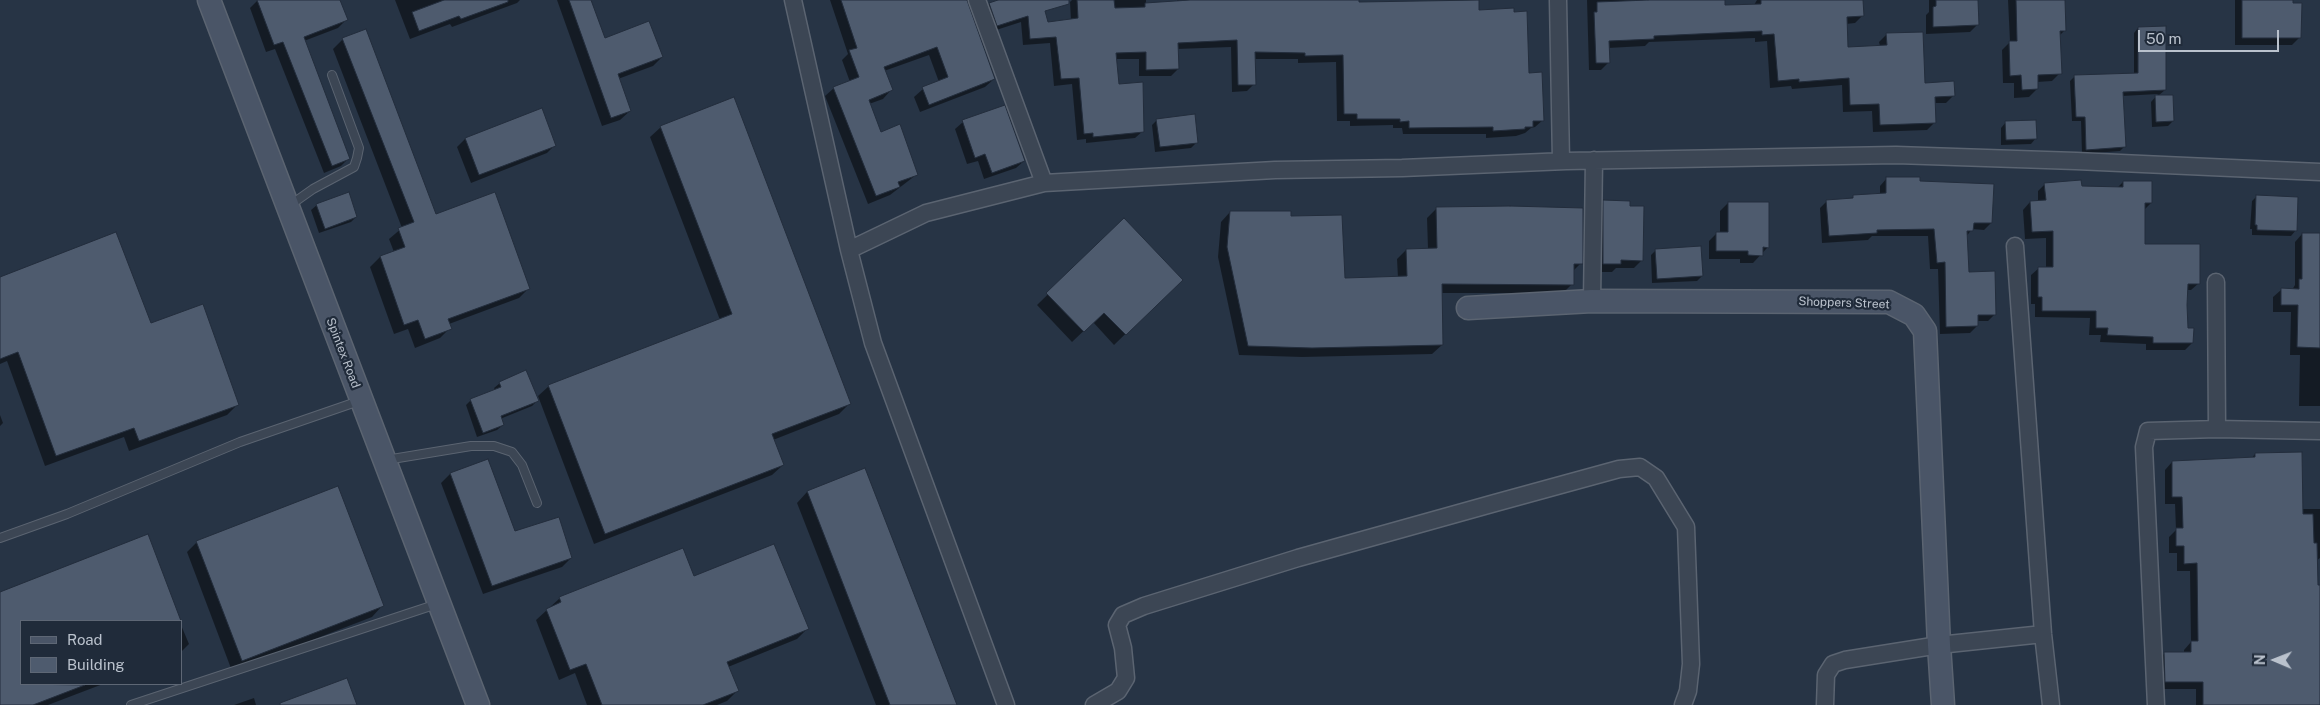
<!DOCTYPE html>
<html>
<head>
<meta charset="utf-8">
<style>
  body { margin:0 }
  #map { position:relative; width:2320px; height:705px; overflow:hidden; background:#273445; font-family:"Public Sans",sans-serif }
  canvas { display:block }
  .legend { position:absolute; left:20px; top:620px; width:162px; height:65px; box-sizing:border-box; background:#202b3a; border:1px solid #5e6775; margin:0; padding:6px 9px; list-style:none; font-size:15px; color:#bac2cd }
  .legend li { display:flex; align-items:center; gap:10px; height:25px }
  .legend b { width:25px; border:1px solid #5e6775 }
  .north { position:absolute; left:2250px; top:635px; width:50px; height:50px; -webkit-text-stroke:4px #202b3a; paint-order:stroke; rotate:271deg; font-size:14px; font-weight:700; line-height:20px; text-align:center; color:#bac2cd }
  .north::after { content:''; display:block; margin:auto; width:18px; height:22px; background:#bac2cd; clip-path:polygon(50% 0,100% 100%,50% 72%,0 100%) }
  .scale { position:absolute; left:2138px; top:30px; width:141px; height:22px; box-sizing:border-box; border:2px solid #bac2cd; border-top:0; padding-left:6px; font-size:15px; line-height:18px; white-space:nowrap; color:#bac2cd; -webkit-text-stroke:4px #202b3a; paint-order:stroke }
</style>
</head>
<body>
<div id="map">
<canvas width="2320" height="705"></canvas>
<ul class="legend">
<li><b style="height:6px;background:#4a5567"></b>Road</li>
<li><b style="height:14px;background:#4e5b6e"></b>Building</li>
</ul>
<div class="north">N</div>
<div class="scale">50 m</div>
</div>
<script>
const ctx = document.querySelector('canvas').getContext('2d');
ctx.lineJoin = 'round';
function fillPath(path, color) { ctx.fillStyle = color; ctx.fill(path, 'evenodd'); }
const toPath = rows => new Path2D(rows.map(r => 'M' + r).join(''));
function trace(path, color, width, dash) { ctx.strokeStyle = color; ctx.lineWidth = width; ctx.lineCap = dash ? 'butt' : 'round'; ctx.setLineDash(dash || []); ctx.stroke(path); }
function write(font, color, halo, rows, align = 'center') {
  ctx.font = font + ' "Public Sans",sans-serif'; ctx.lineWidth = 4.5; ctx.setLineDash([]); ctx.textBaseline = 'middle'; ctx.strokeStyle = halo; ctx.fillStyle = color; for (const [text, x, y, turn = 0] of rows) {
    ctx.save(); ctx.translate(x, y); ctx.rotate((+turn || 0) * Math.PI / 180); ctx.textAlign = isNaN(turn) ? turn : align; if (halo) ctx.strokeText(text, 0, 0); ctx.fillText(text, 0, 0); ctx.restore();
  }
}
const shadow = toPath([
  [258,0,339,0,346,20,338,28,304,41,349,158,341,166,324,173,275,49,266,52,250,8],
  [395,0,520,0,517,3,452,27,450,24,410,39],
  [557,0,590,0,604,39,662,57,653,66,618,79,630,111,620,120,602,126],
  [830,0,966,0,994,79,985,87,920,112,914,97,923,89,939,82,929,55,884,71,891,90,883,99,869,104,881,133,916,175,890,195,868,204,825,96,834,88,850,82,842,60,848,54],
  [1000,0,1040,0,1047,23,1071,20,1070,2,1072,0,1146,0,1146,4,1177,3,1177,0,1358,0,1358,4,1478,0,1478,11,1528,74,1543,120,1535,127,1531,128,1525,133,1516,136,1486,138,1486,134,1403,134,1402,128,1393,128,1393,125,1350,126,1350,121,1337,121,1336,62,1298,63,1298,59,1254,59,1254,84,1247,91,1232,92,1231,47,1177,49,1178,69,1171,76,1139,76,1139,59,1116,59,1118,85,1143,131,1135,138,1086,143,1086,139,1077,140,1072,84,1054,86,1050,43,1023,45,1021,22,990,32,982,11,989,4],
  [1587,0,1723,0,1723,6,1754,5,1757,0,1862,0,1862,16,1855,23,1846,24,1846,48,1880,46,1879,42,1887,34,1924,84,1954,95,1946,103,1934,103,1934,123,1927,130,1873,132,1872,111,1843,112,1842,85,1792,89,1791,86,1770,88,1767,41,1755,42,1755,38,1649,42,1645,46,1608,48,1609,62,1601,70,1589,70],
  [1929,0,1976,0,1977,25,1970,32,1926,34,1926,15,1929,12],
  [2008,0,2063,0,2065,30,2059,36,2060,73,2052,81,2037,82,2037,89,2029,97,2014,98,2014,83,2003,83,2002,50,2010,42],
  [2235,0,2292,0,2300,37,2292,45,2235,45],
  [2138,28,2165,90,2158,96,2173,121,2168,126,2152,127,2151,102,2158,94,2122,96,2124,147,2120,151,2082,154,2081,121,2072,121,2070,81,2075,76,2134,74,2134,33],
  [343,39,435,215,529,288,519,298,449,324,450,328,440,338,415,348,408,329,394,334,370,267,380,257,394,252,389,239,402,228,333,49],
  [541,110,555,145,547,153,471,183,457,147,465,139],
  [1157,120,1197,142,1191,148,1155,152,1152,125],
  [963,122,1024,161,1016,168,984,179,978,161,967,164,955,129],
  [2006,122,2036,138,2031,144,2001,145,2001,128],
  [661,127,849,404,839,414,773,440,783,465,772,475,594,544,538,396,549,386,720,320,650,137],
  [1887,178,1918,183,1991,223,1984,230,1972,229,1966,237,1968,273,1995,314,1988,321,1977,321,1977,326,1970,333,1940,334,1938,269,1930,269,1928,236,1872,236,1868,240,1822,243,1820,208,1827,201,1880,194,1880,186],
  [2123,182,2151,203,2144,210,2144,246,2199,283,2191,290,2187,290,2186,329,2192,343,2185,350,2146,350,2146,344,2100,342,2101,335,2089,335,2090,318,2035,317,2035,304,2031,304,2031,275,2039,268,2046,268,2046,238,2025,239,2023,210,2030,202,2038,202,2038,191,2045,184,2117,188],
  [2257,196,2296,230,2291,236,2252,235,2252,229,2250,229,2252,201],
  [1604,201,1629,207,1642,260,1634,268,1616,268,1612,272,1595,272,1596,209],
  [1728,203,1768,247,1753,263,1740,263,1740,259,1709,259,1709,241,1717,233,1720,233,1720,211],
  [317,205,356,217,351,222,319,233,311,210],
  [1436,209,1581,263,1572,272,1572,284,1563,293,1440,293,1442,345,1432,354,1302,357,1239,355,1218,257,1221,222,1230,212,1290,217,1343,279,1398,278,1397,259,1406,250,1428,249,1427,218],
  [1124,220,1181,280,1114,345,1093,322,1072,342,1037,305],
  [2302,234,2320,234,2320,406,2299,406,2300,355,2290,355,2291,312,2273,312,2273,297,2281,290,2292,290,2295,285,2295,242],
  [1656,250,1702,276,1697,281,1652,283,1651,255],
  [0,278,150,325,237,405,227,415,129,451,124,437,45,466,7,361,0,364],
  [500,383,537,401,532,406,500,419,503,425,497,430,477,437,466,405,471,400,496,391,494,388],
  [0,415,3,423,0,426],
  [2255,454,2301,509,2320,509,2320,558,2316,561,2316,586,2320,586,2320,705,2196,705,2196,689,2158,689,2157,661,2164,654,2184,653,2184,650,2191,642,2190,571,2177,571,2177,553,2169,553,2169,537,2176,530,2175,504,2165,504,2165,470,2172,462,2251,459],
  [488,460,515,532,571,558,562,567,483,594,441,483,450,474],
  [864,470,956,705,876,705,797,503,807,492],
  [148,536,180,621,21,621,21,684,103,684,48,705,0,705,0,593],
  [197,542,382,606,372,617,232,671,187,552],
  [693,578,807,629,797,639,728,667,737,691,727,701,717,705,587,705,575,673,559,680,536,620,560,598],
  [181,625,189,644,181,652],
  [254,698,256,705,234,705]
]);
const building = toPath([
  [257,0,340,0,348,20,304,37,350,159,332,166,283,42,274,45,257,0],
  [444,0,508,0,508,2,461,19,459,16,419,31,412,12,444,0],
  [569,0,591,0,605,38,649,21,663,57,618,74,631,111,611,118,569,0],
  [841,0,967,0,995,79,929,105,922,87,948,77,937,47,884,67,893,90,869,100,881,132,900,124,918,175,898,182,900,187,876,196,833,87,859,77,849,50,857,48,841,0],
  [998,0,1069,0,1069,4,1045,11,1048,22,1078,18,1077,0,1114,0,1115,8,1145,7,1145,3,1190,0,1359,0,1359,2,1479,0,1479,10,1514,8,1514,12,1527,11,1529,73,1542,72,1544,121,1533,121,1533,127,1525,127,1525,129,1493,131,1493,127,1409,128,1409,121,1400,122,1400,119,1357,119,1357,114,1344,114,1343,55,1305,56,1305,53,1255,52,1256,85,1238,85,1237,40,1178,43,1179,69,1146,70,1146,52,1116,53,1119,84,1143,82,1144,132,1093,137,1093,133,1084,134,1079,78,1061,79,1056,37,1030,39,1028,16,997,26,989,3,998,0],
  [1648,0,1725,0,1725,5,1761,4,1761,0,1863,0,1864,16,1847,17,1848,47,1887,45,1886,33,1923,32,1925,83,1954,81,1955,96,1935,97,1936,123,1880,125,1879,104,1850,105,1849,78,1799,82,1799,79,1778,81,1774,34,1762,35,1762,31,1654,36,1654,39,1609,41,1610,63,1596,63,1594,12,1597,12,1597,2,1648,0],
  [1936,0,1978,0,1979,25,1933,27,1933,7,1936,6,1936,0],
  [2016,0,2065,0,2066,31,2060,31,2062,74,2038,75,2038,89,2022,90,2021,75,2010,76,2009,41,2017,41,2016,0],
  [2242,0,2293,0,2293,3,2302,3,2301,38,2242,38,2242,0],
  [2166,26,2166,90,2123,92,2126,147,2086,150,2085,117,2076,117,2074,75,2138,73,2138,27,2166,26],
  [366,29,436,214,495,192,530,289,448,319,452,329,425,339,418,320,404,325,380,256,405,247,398,228,414,222,342,38,366,29],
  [2155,95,2173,95,2174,121,2156,122,2155,95],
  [734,97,851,404,772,434,784,465,605,534,548,385,732,314,660,126,734,97],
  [1005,105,1025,161,992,173,985,154,975,158,962,120,1005,105],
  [542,108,556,146,479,175,465,138,542,108],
  [1195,114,1198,143,1160,147,1156,119,1195,114],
  [2036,120,2037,139,2006,140,2005,121,2036,120],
  [1886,177,1920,177,1920,181,1994,184,1992,223,1974,223,1973,231,1967,231,1969,272,1995,271,1996,315,1978,315,1978,326,1946,327,1945,262,1937,263,1934,229,1877,230,1877,233,1829,236,1826,200,1853,198,1853,195,1886,193,1886,177],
  [2081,180,2082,186,2123,187,2123,181,2152,181,2152,203,2145,203,2145,244,2200,244,2200,284,2188,284,2187,305,2188,328,2194,328,2193,343,2153,343,2153,337,2107,335,2108,328,2096,328,2096,311,2042,311,2042,297,2038,297,2038,267,2053,267,2053,231,2032,232,2030,201,2046,200,2044,183,2081,180],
  [349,192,357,217,325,229,316,204,349,192],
  [2256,195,2298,197,2297,231,2257,230,2257,225,2255,225,2256,195],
  [1603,200,1630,201,1630,206,1644,206,1643,261,1621,260,1621,264,1603,264,1603,200],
  [1728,202,1769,202,1769,248,1763,247,1763,256,1748,255,1748,251,1716,251,1716,232,1728,232,1728,202],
  [1510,206,1583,208,1583,264,1574,264,1574,285,1442,284,1443,345,1312,348,1248,346,1227,247,1230,211,1291,211,1291,216,1342,215,1345,278,1407,276,1406,249,1437,248,1436,207,1510,206],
  [1124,218,1183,280,1126,335,1104,313,1084,332,1046,293,1124,218],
  [116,232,151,323,203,304,239,405,139,441,134,428,56,456,18,352,0,359,0,277,116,232],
  [2302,233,2320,233,2320,348,2297,347,2298,305,2281,305,2281,288,2299,289,2299,279,2302,279,2302,233],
  [1701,246,1703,276,1657,279,1655,249,1701,246],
  [526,370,539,401,501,416,504,425,483,433,470,399,501,387,499,382,526,370],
  [2302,452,2303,514,2313,514,2314,543,2317,543,2318,585,2320,585,2320,705,2203,705,2203,682,2165,682,2164,652,2191,652,2191,641,2198,641,2197,563,2184,564,2184,546,2176,546,2176,528,2183,528,2182,497,2172,497,2172,461,2255,457,2255,453,2302,452],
  [488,459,515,531,559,517,572,558,492,586,450,473,488,459],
  [865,468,957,705,890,705,807,491,865,468],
  [338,486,384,606,242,661,196,541,338,486],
  [148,534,181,621,21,621,21,684,85,685,33,705,0,705,0,592,148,534],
  [774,544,809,629,727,662,739,691,703,705,602,705,586,664,570,670,546,609,561,602,559,597,683,548,694,576,774,544],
  [347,678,357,705,280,705,280,703,347,678]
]);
const lane = toPath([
  [289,206,313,189,354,167,357,158,359,148,332,75],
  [386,460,471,446,494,446,512,452,522,465,537,503],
  [0,538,67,514,240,442,359,401],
  [131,705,437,604]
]);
const street = toPath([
  [793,0,849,250,873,343,1006,705],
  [977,0,1044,183],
  [1558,0,1561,161],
  [2015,246,2043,634,2051,705],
  [849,250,926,213,1044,183,1275,170,1402,168,1566,161,1896,155,2076,161,2320,172],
  [2216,282,2217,429],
  [1592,301,1594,160],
  [1094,705,1118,691,1126,678,1123,648,1117,625,1123,615,1144,606,1298,558,1495,503,1619,469,1640,467,1656,478,1686,527,1691,664,1688,691,1683,705],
  [1825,705,1826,675,1833,664,1845,660,1939,645,2043,634],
  [2156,705,2144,447,2148,431,2217,429,2320,431]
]);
const secondary = toPath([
  [209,0,478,705],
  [1468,308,1592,301,1889,302,1914,315,1925,331,1939,645,1943,705]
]);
const streetNames = [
  ["Shoppers Street",1844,303,2],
  ["Spintex Road",343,353,69]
];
fillPath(shadow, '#0007');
fillPath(building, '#4e5b6e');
trace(building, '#232d3c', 1);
trace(lane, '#5b6471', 10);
trace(street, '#5b6471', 19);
trace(secondary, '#5b6471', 25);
trace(lane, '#3c4654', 8);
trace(street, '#3c4654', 16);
trace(secondary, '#4a5567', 22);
write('12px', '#bac2cd', '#202b3a', streetNames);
</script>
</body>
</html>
